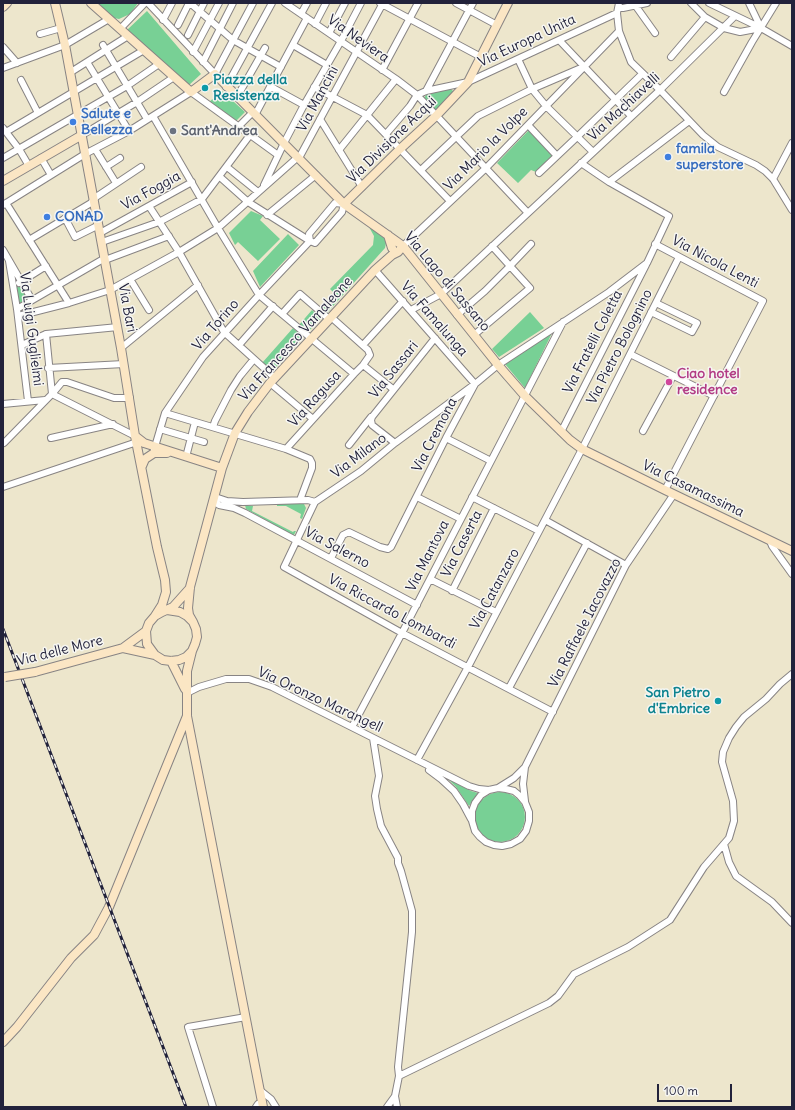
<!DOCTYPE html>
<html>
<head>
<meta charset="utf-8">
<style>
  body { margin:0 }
  #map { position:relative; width:795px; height:1110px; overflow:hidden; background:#ede6cc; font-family:Delius,sans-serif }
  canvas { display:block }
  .frame { position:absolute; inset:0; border:4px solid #22223b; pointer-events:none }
  .scale { position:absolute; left:657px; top:1084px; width:75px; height:18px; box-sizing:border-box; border:2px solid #22223b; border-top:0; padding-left:5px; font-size:12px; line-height:14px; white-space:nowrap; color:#22223b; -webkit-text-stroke:3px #f6f6f2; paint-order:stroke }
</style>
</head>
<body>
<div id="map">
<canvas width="795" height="1110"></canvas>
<div class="frame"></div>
<div class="scale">100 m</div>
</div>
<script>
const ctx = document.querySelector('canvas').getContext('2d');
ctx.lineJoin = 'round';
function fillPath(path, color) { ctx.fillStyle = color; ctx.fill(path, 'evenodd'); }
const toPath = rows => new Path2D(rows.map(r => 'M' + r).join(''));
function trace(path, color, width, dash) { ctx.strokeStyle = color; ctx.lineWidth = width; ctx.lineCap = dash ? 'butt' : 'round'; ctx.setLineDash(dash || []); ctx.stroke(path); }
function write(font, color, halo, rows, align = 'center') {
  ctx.font = font + ' Delius,sans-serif'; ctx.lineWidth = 3; ctx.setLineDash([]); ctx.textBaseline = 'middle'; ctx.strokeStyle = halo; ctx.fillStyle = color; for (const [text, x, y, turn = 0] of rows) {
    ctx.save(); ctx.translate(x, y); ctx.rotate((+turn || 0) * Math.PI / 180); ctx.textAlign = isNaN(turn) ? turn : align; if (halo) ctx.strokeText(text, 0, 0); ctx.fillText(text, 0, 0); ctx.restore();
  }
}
const green = toPath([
  [95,3,138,3,130,14,119,19,114,18],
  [147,11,201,74,188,86,127,30],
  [451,89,454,92,435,112,423,99,427,94],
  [222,91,245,112,236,121,209,102],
  [529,130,553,155,536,172,531,170,518,183,497,163],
  [251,211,263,216,260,220,280,239,258,261,238,242,235,245,229,233],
  [369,227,384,238,386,243,385,248,326,314,320,308,334,293,330,289,373,245,374,236],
  [288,234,299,245,260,287,253,271],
  [19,284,21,285,29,299,19,305,16,287],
  [312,310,321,318,307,333,299,325],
  [530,312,544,328,499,357,492,349],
  [293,328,303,337,272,372,262,363],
  [552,333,525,388,505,364],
  [277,504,304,504,306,508,302,519,300,518,301,514,286,506,277,506],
  [245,505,253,506,252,511,293,532,294,531,296,531,294,535,292,535,246,509],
  [448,779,471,791,478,793,469,806,456,787],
  '475 817a25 25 0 1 1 50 0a25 25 0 1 1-50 0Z'
]);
const street = toPath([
  [148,3,215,74,253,3],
  [190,3,233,40,281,67],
  [285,3,396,79,417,95,528,213],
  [380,3,481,57],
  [456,3,497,25],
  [619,3,617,13,619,31,631,62,660,90,703,135,718,147,756,165,765,171,773,179,792,210],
  [691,3,705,17,724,28,740,32,761,28],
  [709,3,761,28,792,46],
  [749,3,761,28],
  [635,5,655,33],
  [618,8,623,8,647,3],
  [301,14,307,3],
  [163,20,172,3],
  [315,24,326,3],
  [178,25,189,3],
  [120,29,145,3],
  [329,33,345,3],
  [40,34,61,28],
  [188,35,204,3],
  [559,40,631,116],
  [103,45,147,119],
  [293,45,327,65],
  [3,47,17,63],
  [193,52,219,3],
  [671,57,705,17],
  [518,59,532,89,546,106,593,152],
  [87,62,129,131],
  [203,62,233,3],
  [3,68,65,45,109,19],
  [382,70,418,3],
  [71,72,128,36],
  [21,80,38,113],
  [226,87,272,3],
  [271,87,304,105],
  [314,87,367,115,450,201],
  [426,91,473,3],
  [724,92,752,42,776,3],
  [417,95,426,91,468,82,617,13],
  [237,97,265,48],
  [255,115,307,18],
  [153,116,218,228,259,295,354,374],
  [320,119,362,187],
  [528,125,557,156],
  [239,126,253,112],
  [3,128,19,149,29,166],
  [6,132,144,50],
  [386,134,410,106,417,95],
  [82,135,137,102,174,77],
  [95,149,116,183],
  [339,150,396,79],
  [3,158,127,86,159,64],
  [41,158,51,175],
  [299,158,383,3],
  [106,167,120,158],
  [227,167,258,192],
  [421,170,478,116,532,89,581,68],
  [539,173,577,137,642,74],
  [220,177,248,202,310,241,315,243,342,212,344,204,335,203,309,234,310,241],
  [773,179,792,143],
  [609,182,689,121],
  [264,185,284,143,304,105,341,41,361,3],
  [6,203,69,303],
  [3,205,85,154,129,131,191,92,278,155],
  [149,206,179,252,224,332,275,378],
  [267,215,316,175],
  [65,218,75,237,99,225],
  [100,233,192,182],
  [29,240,91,203,96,197,141,167],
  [102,242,159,222,202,199,250,135],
  [655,244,763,301,665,490],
  [403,246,486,168,619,31],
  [492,246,510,266,531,244],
  [3,250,32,300],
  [105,260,169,236],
  [9,261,17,309,28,401],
  [130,279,149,310],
  [19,283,46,266],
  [17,309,105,258],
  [411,310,441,294,660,90,735,16],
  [651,312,692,332,697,323,656,303],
  [282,314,300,294,329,319],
  [457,315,485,291,510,266,530,288,474,335],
  [18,316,69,303,110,290,179,252,218,228,298,157],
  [46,334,52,394],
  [22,345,46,334,118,327],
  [239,345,273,306],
  [363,345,403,301],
  [121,348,198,285],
  [630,354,714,396],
  [363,365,393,389],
  [48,368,124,364],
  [270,383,313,419],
  [52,394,135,436],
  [3,404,45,400],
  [165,413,286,449,310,459,312,463,312,468,300,500],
  [213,427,215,421,231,390,240,376,254,359],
  [160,429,204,442],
  [643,431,673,376],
  [561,432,646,265],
  [51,438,113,424],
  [446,438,491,461],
  [4,443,52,394,62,382,67,382,114,398,130,398],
  [395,443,372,425,371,420,372,417,435,338],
  [349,445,371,417],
  [286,449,354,374,363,365,370,355,368,350,331,317],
  [154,450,165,413,203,357,259,295,310,241],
  [186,457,195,422],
  [3,487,140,441],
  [417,497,461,519],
  [472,497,539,531],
  [315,502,284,567,402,633,553,712],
  [545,520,626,565],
  [770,541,772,546,792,574],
  [331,558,343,535,349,532,380,547,388,549,391,547,446,438,475,384,375,270],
  [430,579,496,612],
  [452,591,494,508],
  [417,605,245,513,234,508,219,505,213,501,218,498,227,501,243,502,308,500,315,502,361,471,395,443,475,384,498,365,609,292,647,263,669,216,609,182,581,163],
  [509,688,587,543],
  [187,693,199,687,226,679,249,679,272,687,469,786,479,789,489,790,498,788,506,789,514,791,520,796,525,802,529,812,529,821,526,831,520,839,511,844,502,846,494,845,486,842,480,837,475,831,472,821,472,811,475,803,481,795,489,790],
  [352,727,402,633,563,322],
  [373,738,379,776,375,796,377,809,381,826,398,858,398,863,401,871,412,911,412,932,398,1067,399,1076],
  [417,760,468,667,582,449,679,257],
  [525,767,626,565,674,494],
  [429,770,441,779,454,791,463,804,471,819],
  [498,788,514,778,525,767,523,784,525,801],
  [724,844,729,862,736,876,772,902,792,923],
  [261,1091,271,1099,276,1107],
  [395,1096,397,1107],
  [213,1107,188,1027,246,1017],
  [256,1107,258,1104],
  [387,1107,395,1096,399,1076,549,1003,558,996,574,974,628,947,670,920,704,867,729,838,734,821,733,801,722,762,723,752,729,738,736,727,744,717,766,699,780,684,792,674]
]);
const secondary = toPath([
  [55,3,65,45,121,348,135,436,157,547,165,580,166,592,162,605,155,616],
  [91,3,191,92,215,74,344,204,403,246,498,365,525,396,570,440,582,449,665,490,792,551],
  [3,7,7,3],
  [3,181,82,135],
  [344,204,400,149,436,116,468,82,508,3],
  [388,235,392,248],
  [135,436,144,443,222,468],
  [142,466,145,459,154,453,167,453],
  [167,610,180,612,187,616,193,622,196,629,197,637,195,644,192,651,186,657,179,660,171,661,163,660,155,655,147,644,146,631,149,623,155,616,162,612,173,607,190,588],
  [193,622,189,615,188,608,190,587,222,468,235,433,248,412,270,383,375,270,392,255,398,252,403,246],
  [123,648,155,655],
  [192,651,187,671,187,716,263,1107],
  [171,661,185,689],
  [35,672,123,648,146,631],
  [3,1042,17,1027,71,958,94,935,109,907,187,716]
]);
const rail = toPath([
  [3,629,186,1107]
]);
const secondaryBridge = toPath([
  [5,677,35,672]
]);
const markers = [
  [205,88,4,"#0f9aa8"],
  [73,122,4,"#3f7fe0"],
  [173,131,4,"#6b7280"],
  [668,157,4,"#3f7fe0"],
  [47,217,4,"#3f7fe0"],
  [669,382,4,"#d1479c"],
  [718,701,4,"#0f9aa8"]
];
const streetNames = [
  ["Via Neviera",358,39,35],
  ["Via Europa Unita",527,41,-25],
  ["Via Mancini",318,99,-62],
  ["Via Machiavelli",624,107,-43],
  ["Via Divisione Acqui",392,140,-44],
  ["Via Mario la Volpe",486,149,-45],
  ["Via Foggia",151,191,-29],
  ["Via Nicola Lenti",715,262,28],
  ["Via Lago di Sassano",447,282,50],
  ["Via Bari",127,308,79],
  ["Via Famalunga",434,319,49],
  ["Via Torino",216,325,-49],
  ["Via Luigi Guglielmi",31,329,83],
  ["Via Francesco Vamaleone",296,339,-48],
  ["Via Fratelli Coletta",593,342,-63],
  ["Via Pietro Bolognino",620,347,-63],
  ["Via Sassari",394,370,-51],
  ["Via Ragusa",315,399,-48],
  ["Via Cremona",435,435,-63],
  ["Via Milano",359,456,-37],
  ["Via Casamassima",693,489,26],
  ["Via Caserta",462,544,-63],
  ["Via Salerno",337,548,28],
  ["Via Mantova",428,556,-63],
  ["Via Catanzaro",495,589,-62],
  ["Via Riccardo Lombardi",392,612,28],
  ["Via Raffaele Iacovazzo",585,623,-63],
  ["Via delle More",60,651,-14],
  ["Via Oronzo Marangell",320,700,25]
];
const cultureNames = [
  ["Piazza della",213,80],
  ["Resistenza",213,96],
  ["San Pietro",710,693,"right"],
  ["d'Embrice",710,709,"right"]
];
const shopNames = [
  ["Salute e",81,114],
  ["Bellezza",81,130],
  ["famila",676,149],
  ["superstore",676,165],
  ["CONAD",55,217]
];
const worshipNames = [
  ["Sant'Andrea",181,131]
];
const hotelNames = [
  ["Ciao hotel",677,374],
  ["residence",677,390]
];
fillPath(green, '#78d095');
trace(street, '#888484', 8);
trace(secondary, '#888484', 10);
trace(street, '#fff', 6);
trace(secondary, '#fbe6c4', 8);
trace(rail, '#22223b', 3);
trace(rail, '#f6f6f2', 1.5, [4.5]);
trace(secondaryBridge, '#888484', 10, []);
trace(secondaryBridge, '#fbe6c4', 8);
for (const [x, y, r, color] of markers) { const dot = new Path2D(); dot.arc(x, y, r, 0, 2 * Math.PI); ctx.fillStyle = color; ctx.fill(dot); trace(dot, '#f6f6f2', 1.5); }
write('14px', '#22223b', '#f6f6f2', streetNames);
write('bold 14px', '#0d838f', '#f6f6f2', cultureNames, 'left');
write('bold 14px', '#366cbe', '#f6f6f2', shopNames, 'left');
write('bold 14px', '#5b616d', '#f6f6f2', worshipNames, 'left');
write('bold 14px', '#b23c85', '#f6f6f2', hotelNames, 'left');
</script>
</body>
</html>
